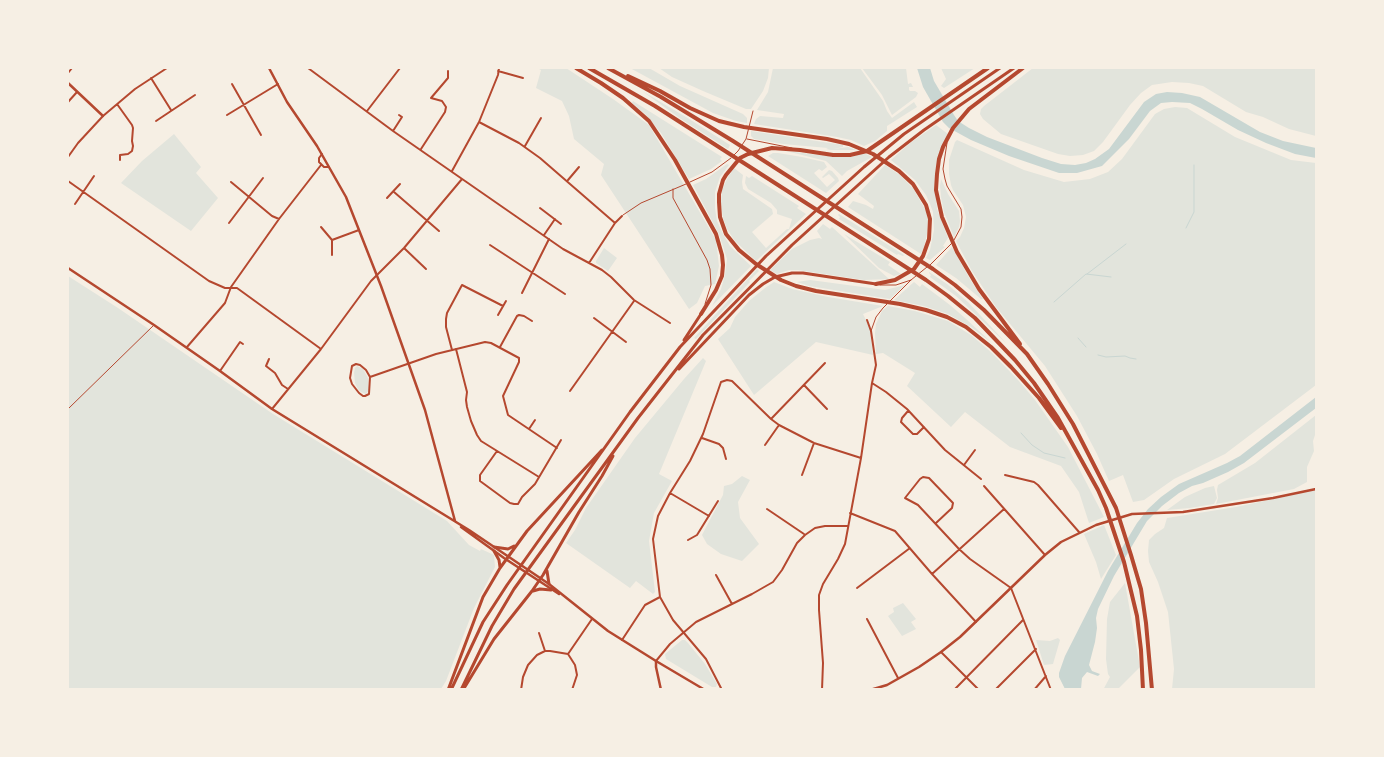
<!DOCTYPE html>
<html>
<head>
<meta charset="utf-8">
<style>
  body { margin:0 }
  #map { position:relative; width:1384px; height:757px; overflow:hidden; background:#f6efe4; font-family:Roboto,sans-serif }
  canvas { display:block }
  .frame { position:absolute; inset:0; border:69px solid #f6efe4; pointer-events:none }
</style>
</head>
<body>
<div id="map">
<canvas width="1384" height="757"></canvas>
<div class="frame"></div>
</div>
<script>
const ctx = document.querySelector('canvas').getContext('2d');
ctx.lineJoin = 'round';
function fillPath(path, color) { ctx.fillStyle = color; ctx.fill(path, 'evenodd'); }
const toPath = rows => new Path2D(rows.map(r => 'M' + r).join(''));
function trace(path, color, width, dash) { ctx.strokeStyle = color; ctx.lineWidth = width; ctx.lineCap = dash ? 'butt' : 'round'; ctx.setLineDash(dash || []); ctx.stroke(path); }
const green = toPath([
  [537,68,566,68,613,99,649,125,716,240,719,266,715,284,705,286,697,303,689,309,601,175,604,164,574,139,569,116,562,101,536,88,541,70],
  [630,68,649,68,680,86,743,114,747,118,747,123,736,121,713,113],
  [659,68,769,68,768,78,763,91,751,109,746,109,703,91,672,77],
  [773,68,860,68,883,101,887,111,892,118,914,102,917,107,887,126,887,131,875,141,864,146,851,140,837,137,754,124,756,119,760,116,783,118,784,114,757,110,768,92],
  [862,68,906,68,908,84,911,83,913,87,909,87,909,90,910,91,915,91,918,93,916,97,892,115,882,95],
  [941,68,975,68,944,88,941,86,946,79],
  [1033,68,1316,68,1316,136,1289,129,1263,117,1246,112,1203,86,1189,83,1172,82,1152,85,1141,93,1130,105,1103,142,1094,151,1083,155,1070,156,1058,154,1001,134,983,119,980,114,981,109,984,106],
  [642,91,686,117,730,145,728,149,681,119],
  [633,101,722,157,720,159,722,161,711,169,689,179,661,133,646,115,632,103],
  [1175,107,1187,108,1235,137,1291,160,1316,163,1316,385,1225,454,1174,479,1144,500,1133,502,1123,475,1109,481,1097,454,1077,416,1045,366,996,307,972,271,956,241,960,237,964,228,966,217,963,205,953,190,951,185,949,174,949,160,955,142,957,140,1024,170,1064,182,1090,179,1108,172,1122,159,1155,114,1164,109],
  [936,125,948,134,939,152,936,167,935,187,937,209,948,238,943,246,945,247,930,260,926,258,930,250,934,230,933,212,930,204,926,195,915,180,891,160,910,143],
  [751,131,843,145,843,147,833,149,848,147,856,150,831,150,826,149,828,148,783,144,754,139,751,136],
  [174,134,201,167,196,173,218,198,191,231,121,183,142,161],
  [786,151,836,157,852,157,864,153,872,157,847,171,842,176,826,161],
  [773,153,778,153,802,157,824,162,827,167,822,171,819,169,814,173,827,187,835,180,829,174,823,178,822,177,829,170,832,171,838,178,839,181,826,193,768,156],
  [727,164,729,165,720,177,715,192,715,208,717,221,723,234,730,246,751,266,712,306,721,289,725,275,727,259,719,234,693,185,706,179],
  [885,165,900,175,913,188,926,211,928,219,927,234,924,247,921,254,848,207,853,201,866,205,873,209,874,206,858,194],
  [734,168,743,175,742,182,743,189,772,209,773,214,752,232,766,248,787,229,789,229,792,219,777,214,777,210,771,203,748,189,745,183,746,176,749,178,752,176,799,206,797,208,806,214,756,261,735,241,727,229,723,218,721,203,722,190,728,177],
  [941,179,948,194,959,211,960,221,959,227,954,237,944,212,941,197,940,186],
  [839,214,901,253,904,255,903,256,898,254,897,255,839,219,840,217,838,215],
  [823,224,830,229,832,227,889,279,864,280,798,270,789,270,777,274,770,270,792,249,810,240,819,238,822,239,817,231],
  [844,234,890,262,888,265,901,274,894,276,879,268],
  [952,247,971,281,983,299,981,299,956,278,936,265],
  [604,248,617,258,608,271,596,263,596,261],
  [757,269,759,271,749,281,750,282,696,339,694,338],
  [929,272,947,284,968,302,1007,344,956,296,930,277,931,275,929,273],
  [68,276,118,308,273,414,447,521,469,545,480,551,481,549,494,555,495,567,474,608,446,681,441,689,68,689],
  [810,280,885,290,905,285,890,299,809,286,797,282],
  [774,282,792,289,828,297,883,306,863,314,870,328,873,355,816,342,754,395,718,339,730,328,735,317,749,301,765,288],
  [914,282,920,287,922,284,950,305,965,318,992,343,971,327,948,314,924,306,894,300],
  [888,306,915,311,948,321,971,335,992,353,1018,380,1035,400,1068,447,1104,517,1089,523,1079,492,1061,466,1010,447,965,412,951,427,907,386,915,373,883,353,876,354,875,333,876,324,882,311],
  [703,358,706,361,659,474,672,481,654,513,649,541,655,592,653,594,636,581,630,588,566,543,575,530,586,508,635,438,684,379],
  [357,366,363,369,368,378,369,390,366,394,361,392,358,389,355,383,354,373,355,368],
  [1316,415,1316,432,1313,441,1314,451,1307,467,1307,482,1294,489,1216,504,1218,498,1217,490,1218,485,1255,463],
  [742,476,750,480,738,502,740,518,759,544,742,561,721,554,707,544,702,535,723,495,724,486,732,484],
  [1214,486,1217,498,1214,504,1190,508,1167,510,1185,497,1205,488],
  [1316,490,1316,689,1172,689,1174,669,1168,612,1158,582,1149,562,1148,551,1149,540,1155,534,1164,528,1167,518,1236,507],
  [1104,525,1116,555,1101,579,1096,562,1084,534],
  [1125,583,1140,667,1118,689,1103,690,1110,677,1108,674,1106,659,1107,619,1110,602],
  [903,603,916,619,911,622,916,629,902,636,888,616,894,612,893,608],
  [1058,638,1060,640,1053,664,1044,665,1036,640,1050,641],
  [682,640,685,640,688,643,705,664,717,684,716,687,712,687,666,659,665,654]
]);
const water = toPath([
  [917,68,930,68,934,81,954,115,958,121,969,128,987,137,1042,158,1061,164,1075,165,1086,163,1095,159,1109,149,1144,102,1156,94,1167,92,1182,93,1200,97,1260,132,1283,141,1316,148,1316,158,1295,154,1266,143,1238,130,1202,109,1190,103,1172,102,1161,103,1150,111,1129,139,1102,166,1077,173,1059,173,1009,156,971,140,949,128,943,122,923,87],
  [1316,397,1316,408,1244,463,1228,472,1203,483,1192,486,1179,493,1162,506,1147,521,1114,576,1098,609,1096,618,1097,628,1095,642,1089,665,1092,671,1100,674,1098,676,1087,672,1082,678,1081,689,1065,689,1059,677,1059,673,1065,656,1108,571,1137,523,1148,509,1161,497,1179,484,1227,463,1240,456]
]);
const stream = toPath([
  [1186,228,1194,212,1194,165],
  [1087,274,1126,244],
  [1054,302,1086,274,1111,277],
  [1078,338,1086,347],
  [1098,355,1106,357,1125,356,1130,358,1136,359],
  [1021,433,1032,445,1044,453,1065,458]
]);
const service = toPath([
  [747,139,792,148],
  [947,143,943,169,945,179,947,186,961,209,962,217,961,227,954,240],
  [734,155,738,151,746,139,753,111],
  [690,182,712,172,731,158],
  [673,189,673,198,707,260,710,269,711,285,705,304],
  [623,215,641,203,686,184],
  [930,265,952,243],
  [880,285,896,285,911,280],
  [871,331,876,317,883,308,911,280,927,267],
  [68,409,154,325]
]);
const minor = toPath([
  [308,68,393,131,563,249,602,270,611,277,634,300,670,323],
  [498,71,523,78],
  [68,73,72,68],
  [151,78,171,110],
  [232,84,261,135],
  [68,102,77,92],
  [117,104,132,125,133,128,132,141,133,146,132,151,128,154,120,155,120,160],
  [367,111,400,68],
  [227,115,278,84],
  [156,121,195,95],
  [479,122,519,143,540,158,615,223],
  [393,131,402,117,399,115],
  [525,146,541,118],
  [421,149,445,112,446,107,442,101,431,98,448,78,448,71],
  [322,154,319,158,319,162,324,167,329,167],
  [68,157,78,143,103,116,135,89,167,68],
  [452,171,479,122,498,75,499,68],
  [568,180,579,167],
  [68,181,209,281,225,288,237,288,321,349],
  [231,182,272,216,279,219],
  [394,192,439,231],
  [387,198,400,184],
  [75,204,94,176],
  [540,208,561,224],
  [229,223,263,178],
  [321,227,332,240,359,230],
  [544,235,555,219],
  [332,240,332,255],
  [490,245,565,294],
  [404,248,426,269],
  [589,263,615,223,622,216],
  [522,293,549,239],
  [498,315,506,301],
  [594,318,626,342],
  [187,347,225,303,231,287,279,219,321,165],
  [500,347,517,316,519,315,524,316,532,321],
  [456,349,467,392,466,400,467,407,471,421,477,435,481,441,539,477],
  [452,350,446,327,446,319,447,313,462,285,503,306],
  [269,359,266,366,275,373,282,385,288,389],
  [220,371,240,342,243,344],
  [370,377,369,394,365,396,363,396,359,393,352,384,350,378,352,366,356,364,360,365,366,370,370,377,436,354,485,342,491,343,519,358,519,362,503,396,508,415,557,448],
  [872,383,886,392,907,409,945,450,981,479],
  [804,385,827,409],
  [570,391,634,301],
  [272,409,321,349,371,281,404,248,462,179],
  [908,411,902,418,901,422,913,434,917,434,924,427],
  [771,419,825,363],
  [529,429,535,420],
  [702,438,719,444,723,448,726,459],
  [765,445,779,425],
  [497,451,480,475,480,481,510,503,514,504,518,504,522,497,535,484,561,440],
  [964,465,975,450],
  [802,475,814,443],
  [1005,475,1034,482,1038,485,1079,532],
  [984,486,1045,555],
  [670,493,709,516],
  [767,509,804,534],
  [850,513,895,531,932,574,976,622],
  [936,523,952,508,953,503,929,478,923,477,920,479,905,498,918,505,959,549,970,559,1011,588,1051,690],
  [688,540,697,535,718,501],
  [932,574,1004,509],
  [716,575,732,604],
  [857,588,910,548],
  [867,619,898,678],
  [539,633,545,651],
  [622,640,645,605,660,597],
  [941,652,979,690],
  [568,654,592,619],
  [568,654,575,665,577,675,572,690],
  [656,661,670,644,696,622,752,594,773,582,782,570,797,543,805,535,815,528,825,526,848,526],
  [521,690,523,677,528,665,537,655,545,651,550,651,568,654],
  [722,690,706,659,673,620,660,597,653,539,658,516,670,493,690,461,703,434,721,382,727,380,732,381,771,419,779,425,814,443,861,458],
  [822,690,823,663,819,610,819,595,823,584,838,559,845,544,861,458,872,383,876,365,871,331,867,320],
  [954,690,1023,620],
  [995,690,1036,649],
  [1034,690,1046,676]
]);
const tertiary = toPath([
  [68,83,103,116],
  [656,661,656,667,661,690]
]);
const secondary = toPath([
  [269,68,287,102,317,146,346,197,381,286,425,410,455,521],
  [68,268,154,325,220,371,272,409,469,530,549,584,608,631,656,661,705,690],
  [461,527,504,558,559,594],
  [870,690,887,685,919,667,941,652,960,637,1045,555,1061,542,1096,525,1132,514,1183,512,1273,498,1316,489]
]);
const trunk = toPath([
  [684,340,701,314],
  [679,369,749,295,763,284,775,277,792,273,803,273,876,284],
  [494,547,508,549,514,546],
  [494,551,499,560,500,567],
  [547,571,549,584],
  [533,591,540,589,551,590],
  [448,690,483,597,500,568,527,531,602,450],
  [451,690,483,622,507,585,630,412,680,347,766,256,864,167,904,134,1000,68],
  [461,690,492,626,514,589,638,418,703,335,792,245,889,157,924,130,1014,68],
  [463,690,494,639,532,591,543,575,579,512,602,476,613,456]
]);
const motorway = toPath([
  [576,68,601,83,623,98,649,121,675,160,716,234,722,255,723,265,722,276,716,290,701,314],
  [589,68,655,106,926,280,948,296,975,318,1015,360,1034,383,1058,418,1098,490,1106,508,1124,562,1137,616,1141,650,1143,690],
  [608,68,661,97,733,141,933,269,955,285,984,310,1027,354,1048,384,1073,424,1116,508,1131,555,1141,589,1146,623,1152,690],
  [988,68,867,151,850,155,833,155,800,150,772,148,748,154,740,158,726,175,723,180,719,194,719,202,720,217,726,234,739,250,756,264,781,280,796,286,816,291,900,304,926,310,947,317,966,327,991,347,1011,367,1039,398,1061,428],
  [628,76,660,91,690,108,719,121,744,127,827,139,849,144,873,154,899,171,913,184,926,205,930,219,929,239,923,256,914,269,895,280,876,284],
  [1020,344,979,289,957,252,942,217,936,190,937,174,939,159,943,147,953,128,969,109,1023,68]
]);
fillPath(green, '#e2e4dc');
fillPath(water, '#c9d6d2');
trace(stream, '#c9d6d2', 1);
trace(service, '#b5482f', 1);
trace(minor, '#b5482f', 2);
trace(tertiary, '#b5482f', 2.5);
trace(secondary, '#b5482f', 2.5);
trace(trunk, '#b5482f', 3);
trace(motorway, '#b5482f', 4);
</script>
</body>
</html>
